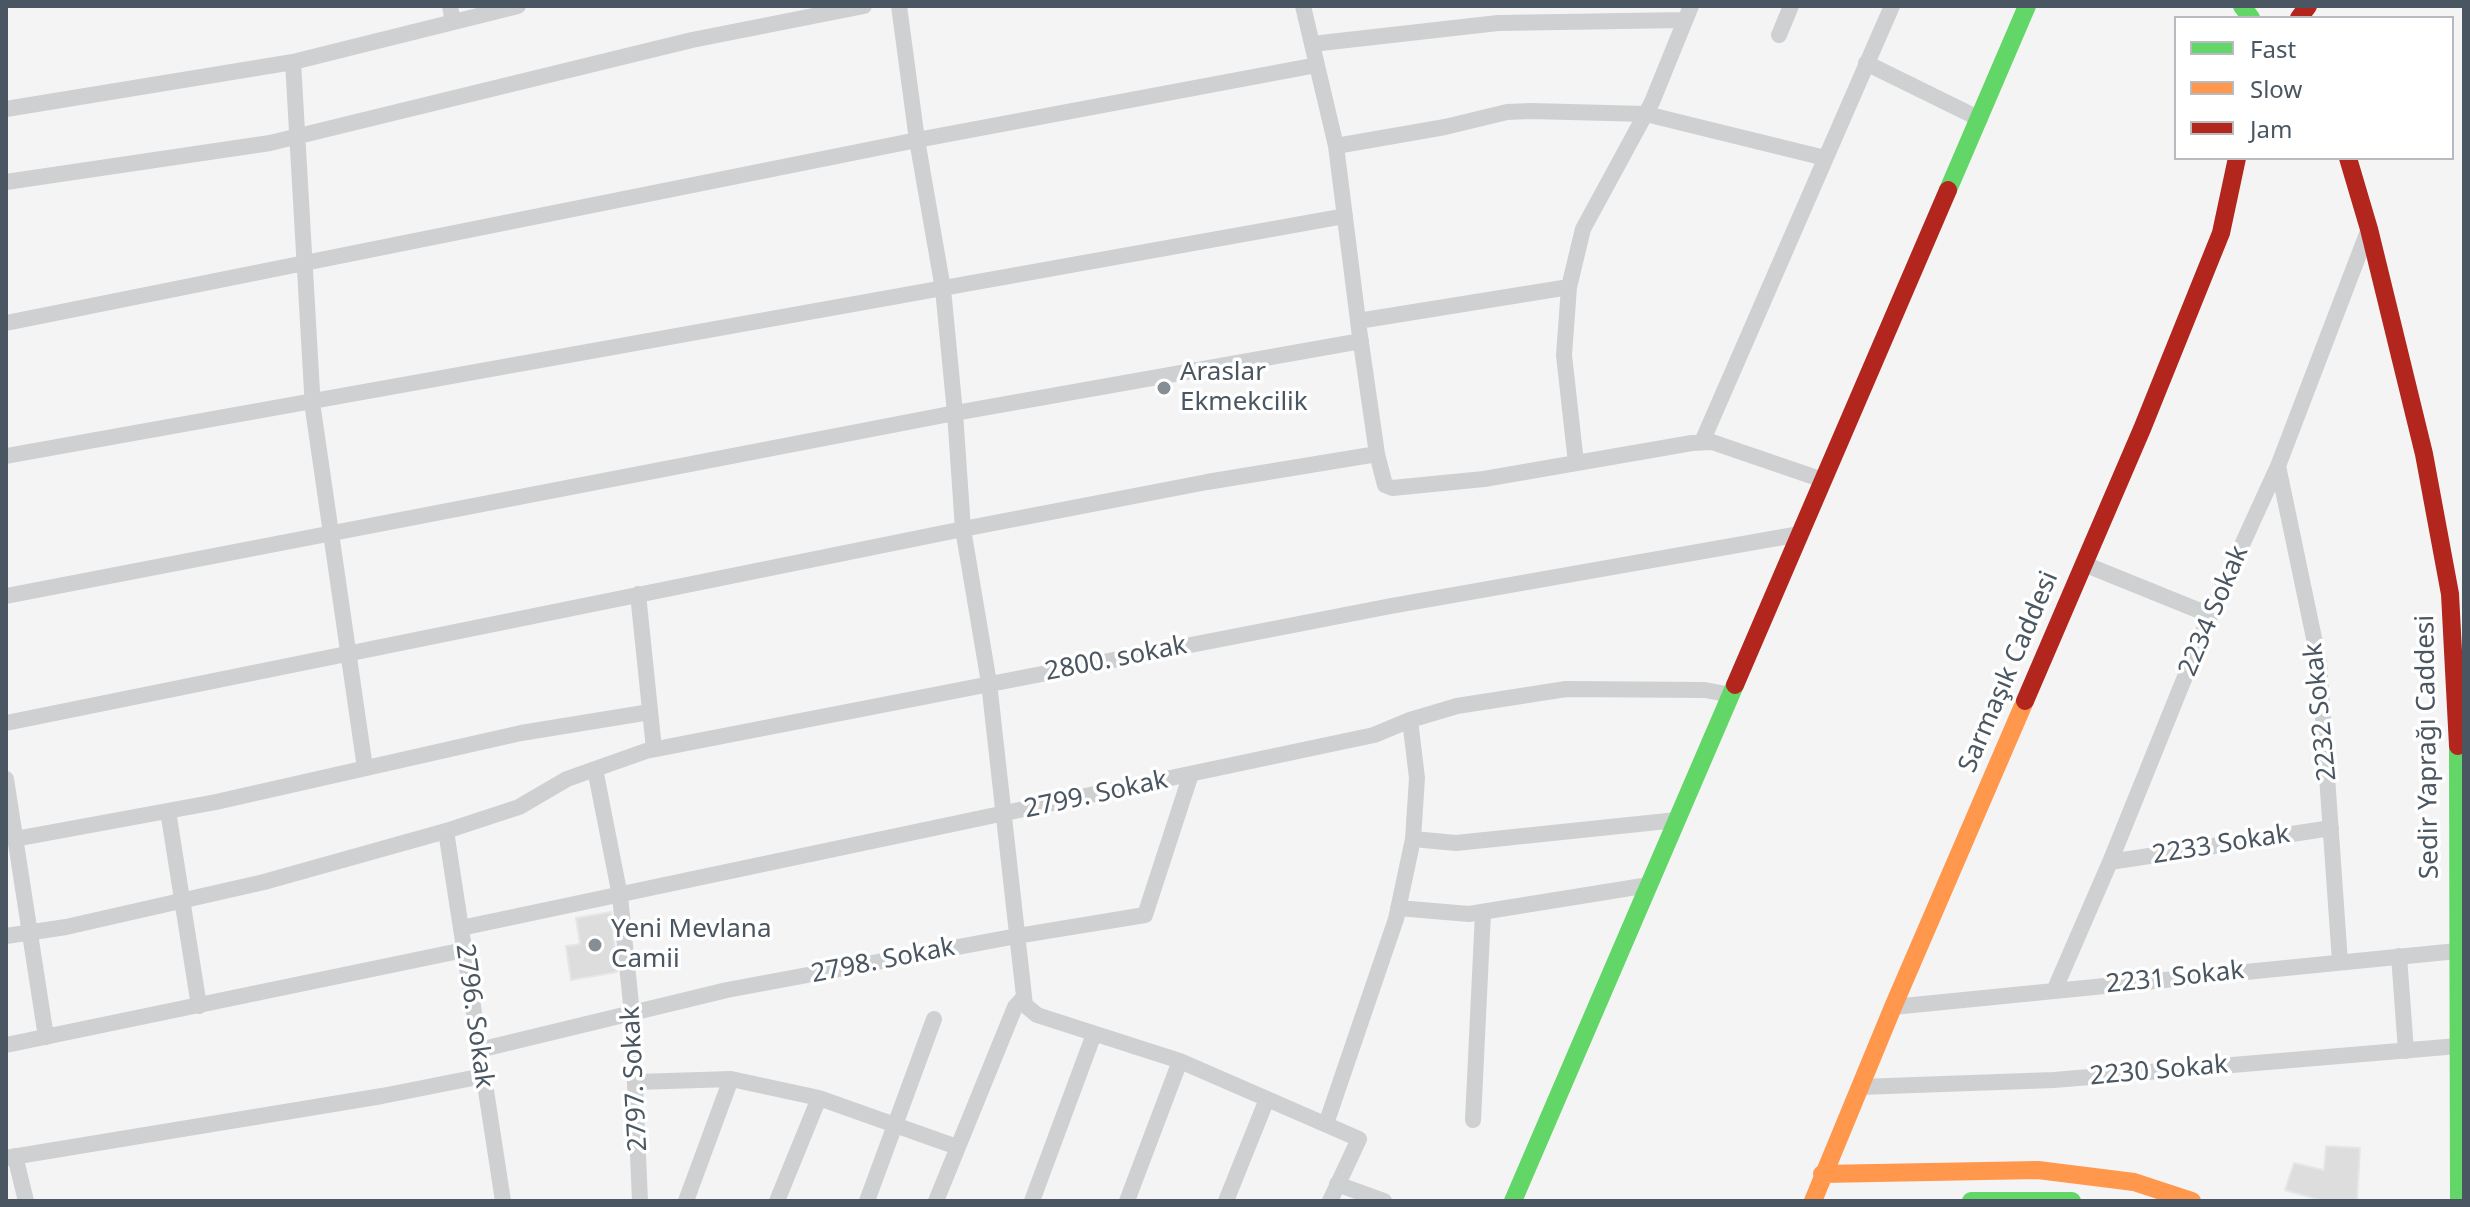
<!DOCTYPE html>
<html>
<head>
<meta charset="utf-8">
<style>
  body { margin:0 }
  #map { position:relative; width:2470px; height:1207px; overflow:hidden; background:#f4f4f4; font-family:"Noto Sans",sans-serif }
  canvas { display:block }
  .frame { position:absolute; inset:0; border:8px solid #4a5661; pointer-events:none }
  .legend { position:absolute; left:2174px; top:16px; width:280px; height:144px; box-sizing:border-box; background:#fff; border:2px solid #b7bbc0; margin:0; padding:10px 14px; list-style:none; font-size:24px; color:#4a5661 }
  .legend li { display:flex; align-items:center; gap:16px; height:40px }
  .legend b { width:40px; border:2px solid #b7bbc0 }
</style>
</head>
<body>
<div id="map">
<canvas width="2470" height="1207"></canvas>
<div class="frame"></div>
<ul class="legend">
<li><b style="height:10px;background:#63d668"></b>Fast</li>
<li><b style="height:10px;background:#ff974d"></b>Slow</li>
<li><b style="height:10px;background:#b3261e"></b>Jam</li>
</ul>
</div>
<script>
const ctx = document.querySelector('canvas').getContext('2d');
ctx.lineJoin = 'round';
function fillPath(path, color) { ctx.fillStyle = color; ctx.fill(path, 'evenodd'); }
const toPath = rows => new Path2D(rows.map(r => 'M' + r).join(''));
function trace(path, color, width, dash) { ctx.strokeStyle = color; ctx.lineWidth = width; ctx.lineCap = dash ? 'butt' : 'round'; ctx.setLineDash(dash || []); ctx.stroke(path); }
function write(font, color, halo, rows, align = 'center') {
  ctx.font = font + ' "Noto Sans",sans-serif'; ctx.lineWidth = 7; ctx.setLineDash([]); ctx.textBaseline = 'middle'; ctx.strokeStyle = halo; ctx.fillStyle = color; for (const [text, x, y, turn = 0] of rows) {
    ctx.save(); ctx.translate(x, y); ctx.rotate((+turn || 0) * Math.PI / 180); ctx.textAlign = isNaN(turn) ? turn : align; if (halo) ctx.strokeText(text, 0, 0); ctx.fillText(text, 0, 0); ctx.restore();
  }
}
const building = toPath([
  [611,912,617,972,571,980,566,946,580,944,576,918,611,912],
  [2326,1146,2360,1148,2357,1201,2323,1201,2285,1190,2294,1163,2324,1170,2326,1146]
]);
const street = toPath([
  [450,6,453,22],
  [899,6,917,140,943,289,955,413,963,529,989,683,1025,1005,1037,1015,1180,1061,1359,1139,1330,1201],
  [1303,6,1336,146,1359,329,1377,454,1385,485,1392,488,1484,479,1692,443,1712,442,1823,480],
  [1779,35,1791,6],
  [1312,44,1498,23,1685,20],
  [293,62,313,409,365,768],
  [1866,63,1980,119],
  [6,109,293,62,518,6],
  [1336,146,1445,127,1507,112,1531,111,1646,114,1825,158],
  [6,182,270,143,692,40,864,6],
  [1358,321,1569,287],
  [6,323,917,140,1317,65],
  [1702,442,1892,6],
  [6,456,1345,216],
  [1576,463,1564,355,1569,287,1583,229,1652,102,1691,6],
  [2278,466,2319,662,2340,962],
  [2084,564,2210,615],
  [638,594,654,749],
  [6,596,955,413,1361,341],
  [6,723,963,529,1207,482,1377,454],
  [595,769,620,896,632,1014,640,1201],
  [6,779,46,1037],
  [168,811,199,1006],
  [446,831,503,1201],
  [15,839,216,802,521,733,650,712],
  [1413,839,1456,843,1677,820],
  [2110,862,2331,828],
  [1398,908,1469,914,1649,885],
  [461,928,1374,735,1410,720,1457,706,1566,689,1705,690,1731,695],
  [6,936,66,927,264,882,446,831,519,807,567,779,646,751,1391,606,1800,534],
  [2399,956,2406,1051],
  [2054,991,2110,862,2210,615,2278,466,2368,231],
  [1893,1007,2457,951],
  [6,1045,464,950],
  [479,1050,727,990,1017,936,1145,915,1191,774],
  [636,1082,731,1079,819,1098,957,1147],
  [1860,1087,2054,1080,2458,1046],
  [1473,1120,1483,913],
  [1326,1124,1396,919,1413,839,1417,778,1410,720],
  [15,1156,26,1201],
  [6,1158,382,1096,483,1076],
  [1337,1184,1384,1201],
  [686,1201,731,1079],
  [777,1201,819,1098],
  [867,1201,934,1019],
  [936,1201,1015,1007,1023,998],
  [1032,1201,1094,1034],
  [1127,1201,1180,1061],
  [1226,1201,1267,1099]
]);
const fast = toPath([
  [2242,6,2251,18],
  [1948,190,2027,6],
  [2458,746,2459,1201],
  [1513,1201,1735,685],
  [1971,1201,2072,1201]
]);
const slow = toPath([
  [1822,1174,2038,1170,2134,1182,2192,1201],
  [1813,1201,1893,1007,2025,701]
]);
const jam = toPath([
  [2299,18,2308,6],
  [2348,158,2369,229,2424,454,2450,594,2458,746],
  [1735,685,1948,190],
  [2025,701,2142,429,2221,233,2237,158]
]);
const markers = [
  [1164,388,8,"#868d94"],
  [595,945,8,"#868d94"]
];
const poiNames = [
  ["Araslar",1180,373],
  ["Ekmekcilik",1180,403],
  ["Yeni Mevlana",611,930],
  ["Camii",611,960]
];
const streetNames = [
  ["2234 Sokak",2214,611,-67],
  ["2800. sokak",1116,659,-11],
  ["Sarmaşık Caddesi",2009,672,-67],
  ["2232 Sokak",2321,712,-96],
  ["Sedir Yaprağı Caddesi",2428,747,-91],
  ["2799. Sokak",1096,795,-12],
  ["2233 Sokak",2221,845,-9],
  ["2798. Sokak",883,961,-11],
  ["2231 Sokak",2175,978,-6],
  ["2796. Sokak",474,1016,82],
  ["2230 Sokak",2159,1071,-5],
  ["2797. Sokak",635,1079,-93]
];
fillPath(building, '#ddddde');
trace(building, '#e5e6e7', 2);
trace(street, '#ced0d2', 16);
trace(fast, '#63d668', 18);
trace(slow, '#ff974d', 18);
trace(jam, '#b3261e', 18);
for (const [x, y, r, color] of markers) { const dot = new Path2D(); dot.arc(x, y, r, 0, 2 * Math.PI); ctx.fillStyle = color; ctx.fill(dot); trace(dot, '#fff', 3); }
write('26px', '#4a5661', '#fff', poiNames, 'left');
write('26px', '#4a5661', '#fff', streetNames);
</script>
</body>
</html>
